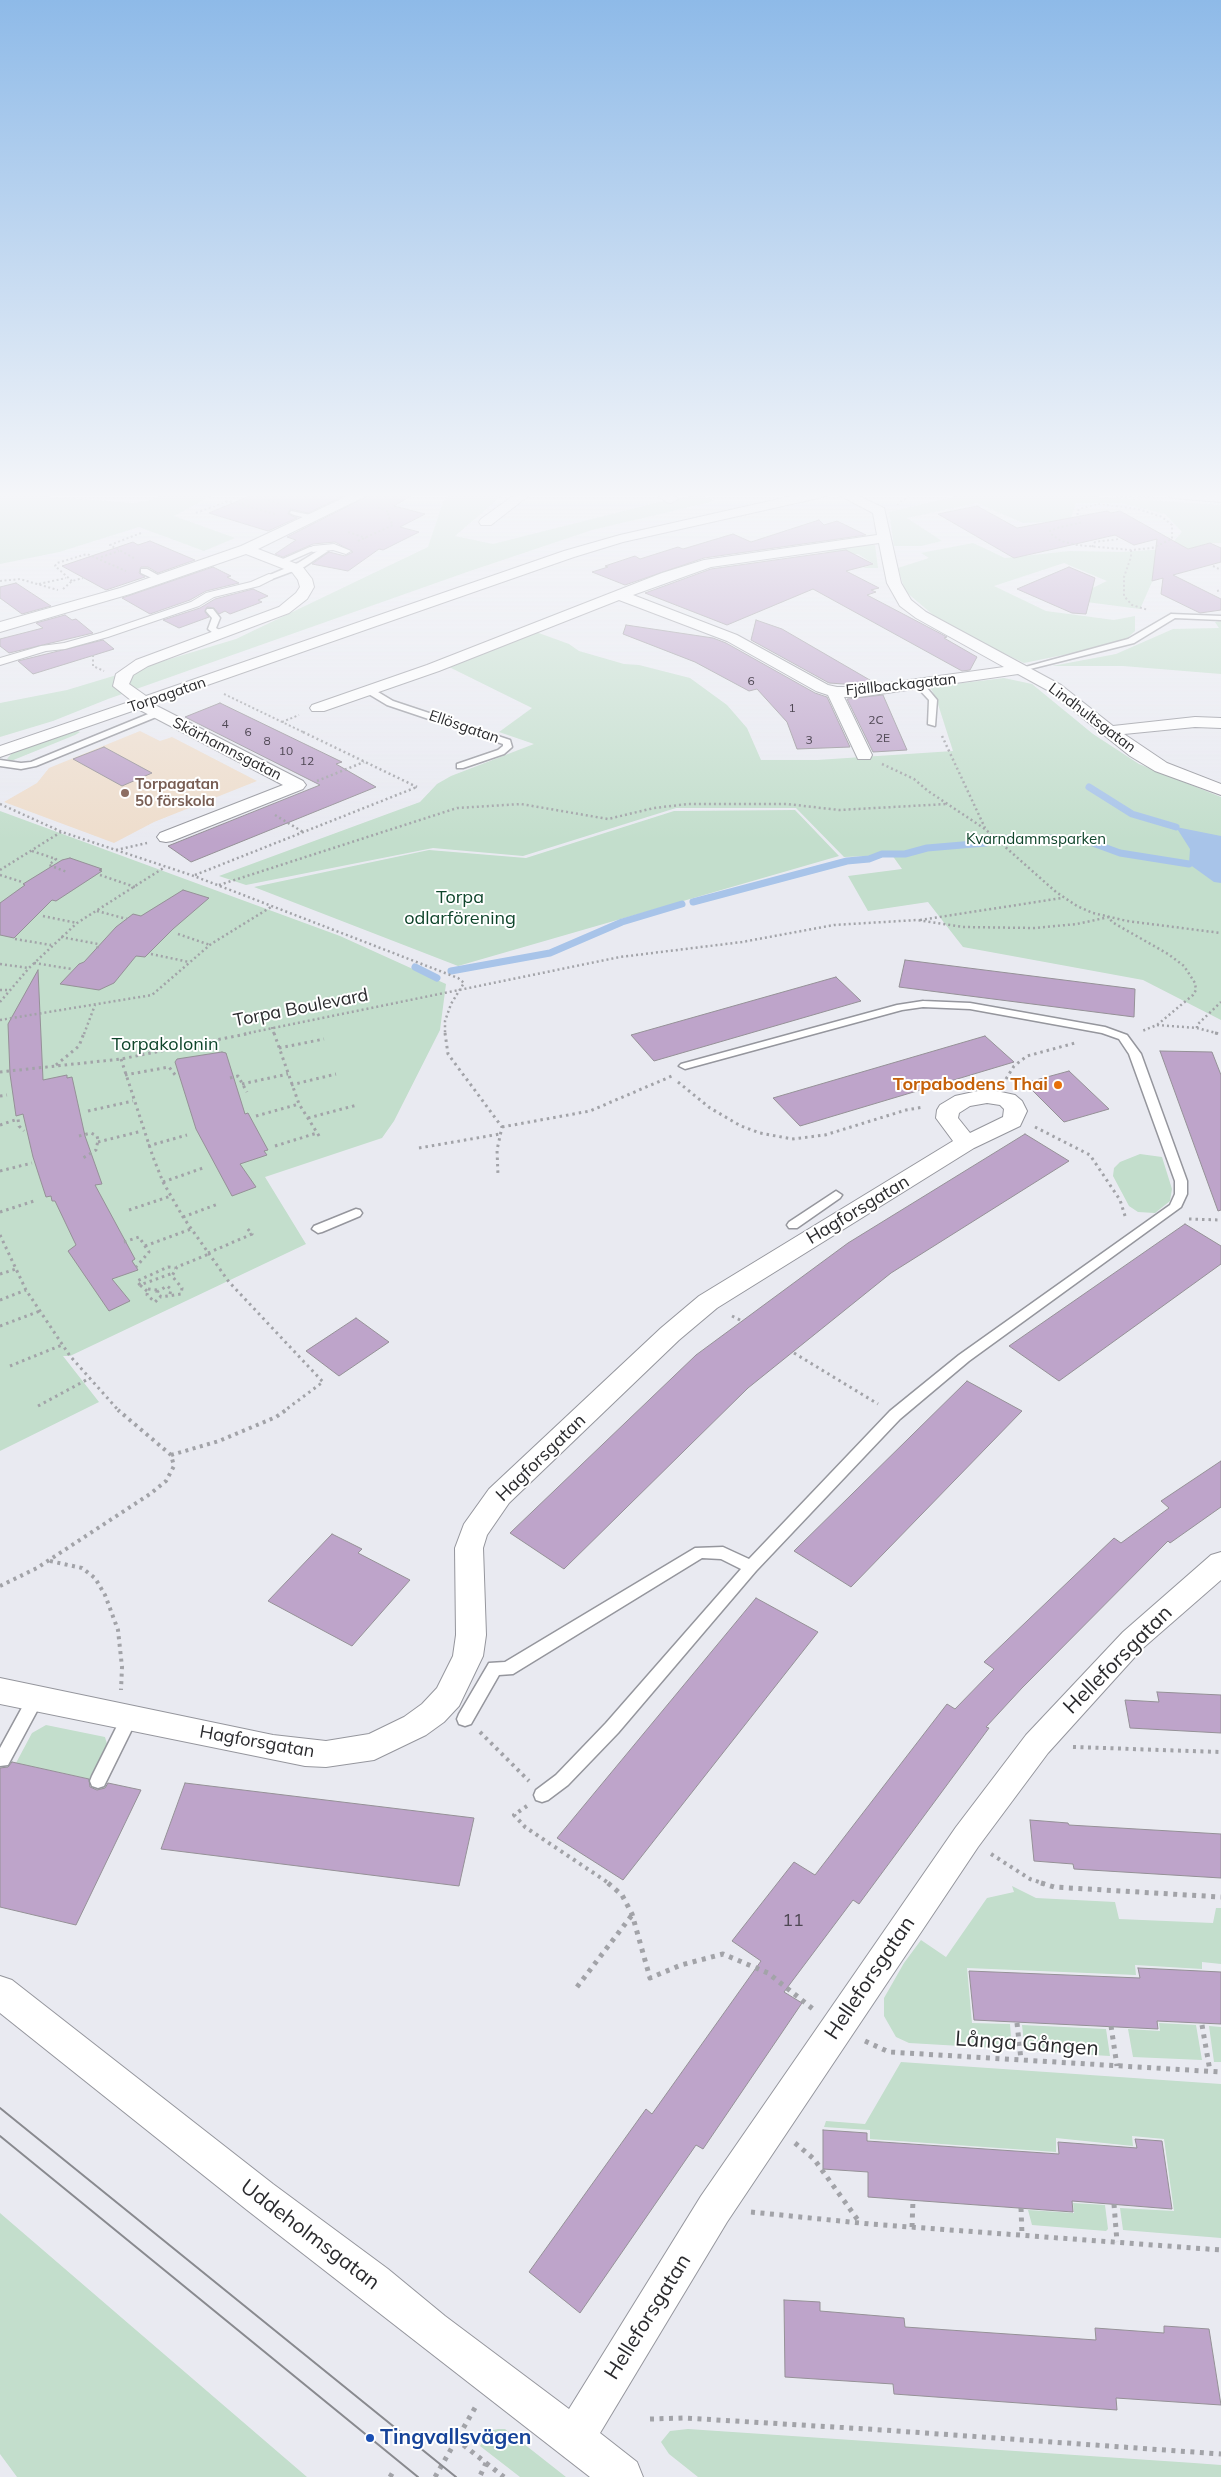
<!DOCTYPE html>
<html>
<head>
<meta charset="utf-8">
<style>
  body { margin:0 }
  canvas { display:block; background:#e9eaf1 }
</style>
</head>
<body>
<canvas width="1221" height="2477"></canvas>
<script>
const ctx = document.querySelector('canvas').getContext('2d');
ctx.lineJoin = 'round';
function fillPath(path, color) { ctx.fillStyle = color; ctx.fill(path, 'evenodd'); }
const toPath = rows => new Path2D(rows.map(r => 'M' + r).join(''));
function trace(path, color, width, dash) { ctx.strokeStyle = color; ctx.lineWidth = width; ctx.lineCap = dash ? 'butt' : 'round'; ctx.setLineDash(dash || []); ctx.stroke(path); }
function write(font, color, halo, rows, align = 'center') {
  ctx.font = font + ' Mulish,sans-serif'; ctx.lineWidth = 4; ctx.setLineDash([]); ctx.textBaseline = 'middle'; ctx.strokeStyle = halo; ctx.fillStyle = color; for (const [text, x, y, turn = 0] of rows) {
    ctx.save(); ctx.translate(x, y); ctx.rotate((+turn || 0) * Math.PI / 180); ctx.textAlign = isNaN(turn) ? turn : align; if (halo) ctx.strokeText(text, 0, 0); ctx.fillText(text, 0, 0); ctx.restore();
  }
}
const industrial = toPath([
  [140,731,160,741,172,737,257,781,154,822,114,843,4,802,37,783,49,768]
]);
const green = toPath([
  [0,493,133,503,147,501,168,493,217,493,174,516,235,538,204,551,139,527,59,552,0,564],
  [452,493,505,493,455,536,493,544,671,499,701,495,715,501,592,530,467,572,108,699,53,721,0,737,0,703,67,690,236,639,428,547,443,502],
  [965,494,1058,494,1221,505,1221,543,1210,543,1166,555,1154,565,1152,582,1140,609,1079,601,1078,595,1107,581,1064,563,994,586,1046,611,1114,620,1135,616,1135,631,1122,643,1024,663,945,625,905,591,898,568,929,558,921,553,973,543,1005,558,1070,551,1121,552,1167,549,1182,532,1165,514,1120,503,1076,503,1070,521,1023,523,977,503,907,518,942,541,921,546,894,546,889,512],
  [860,542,875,545,878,568,863,568,874,564,858,554,835,556,824,550],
  [1221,621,1221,674,1123,666,1052,666,1116,654,1173,629,1219,628,1215,622],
  [536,632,569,644,579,651,624,664,639,665,690,678,727,705,747,728,761,760,817,760,953,751,936,698,930,687,1004,678,1032,684,1093,734,1139,764,1221,797,1221,1020,1143,980,963,947,928,902,868,911,848,876,902,869,892,855,844,857,796,808,676,808,523,856,433,848,246,885,219,876,420,802,437,784,451,776,534,744,499,732,532,708,447,666],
  [77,731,80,732,75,735,11,761,7,759,12,753],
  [795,810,839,856,458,966,254,887,429,850,526,858,674,811],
  [0,811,340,936,446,984,440,1030,394,1121,382,1138,265,1177,306,1244,70,1356,63,1356,99,1402,0,1451],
  [1140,1154,1162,1157,1172,1189,1170,1201,1155,1213,1138,1212,1129,1206,1113,1176,1114,1168,1120,1162],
  [46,1725,105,1737,107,1744,90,1779,16,1763,32,1733],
  [1012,1886,1036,1898,1115,1902,1119,1919,1213,1923,1216,1908,1221,1908,1221,1964,1202,1962,1202,1969,1135,1965,1136,1975,967,1968,972,2023,1010,2024,1012,2049,909,2043,896,2037,884,2016,884,1998,904,1963,921,1940,946,1957,987,1898,1014,1892],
  [1159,2023,1196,2025,1202,2060,1133,2057,1128,2029,1160,2031],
  [1022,2025,1106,2029,1110,2056,1025,2051],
  [1209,2026,1221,2027,1221,2062,1214,2062],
  [901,2062,1221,2084,1221,2238,1123,2230,1120,2208,1174,2211,1164,2139,1132,2136,1133,2146,1056,2138,1056,2152,870,2139,870,2130,824,2127,826,2121,865,2124],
  [1073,2203,1105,2205,1108,2229,1106,2231,1032,2225,1028,2210,1074,2213],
  [0,2213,122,2318,307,2477,17,2477,0,2454],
  [498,2429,505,2429,566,2477,520,2477,480,2446,489,2431],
  [688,2429,1194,2463,1221,2465,1221,2477,698,2477,669,2454,661,2442,670,2431]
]);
const water = toPath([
  [1176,827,1221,836,1221,883,1214,882,1189,864,1190,849]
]);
const stream = toPath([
  [1089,787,1132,814,1176,827],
  [693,902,847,861,869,859,882,854,905,854,927,848,986,843,1000,838,1024,840,1056,838,1090,842,1120,853,1189,864],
  [415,967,437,978],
  [451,971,550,953,622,922,682,904]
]);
const building = toPath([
  [257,493,350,493,308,513,290,509,288,514,297,518,268,531,209,513,257,493],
  [374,493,416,493,394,506,425,514,400,527,419,532,383,550,379,549,348,571,312,564,329,552,345,556,353,552,335,542,313,544,283,557,275,554,296,540,287,537,374,493],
  [977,506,1017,528,1107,511,1111,513,1120,511,1188,549,1210,543,1221,548,1221,562,1173,575,1221,599,1221,610,1200,613,1161,594,1163,578,1152,581,1157,539,1134,545,1115,535,1014,558,938,514,977,506],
  [819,520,824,525,837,521,866,535,704,558,625,585,592,572,608,567,605,566,635,556,640,559,678,547,683,549,733,534,751,542,819,520],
  [150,541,195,560,158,573,148,567,141,567,139,573,145,577,106,590,62,566,133,542,138,545,150,541],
  [846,550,873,564,846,571,879,588,871,590,876,592,867,595,947,637,944,638,977,657,970,670,962,671,813,589,727,625,645,593,711,569,846,550],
  [213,567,231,576,227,577,239,583,206,591,190,600,150,614,122,598,213,567],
  [1069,567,1095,578,1086,614,1072,613,1017,589,1069,567],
  [16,583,51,606,22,614,0,598,0,587,16,583],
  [253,589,268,596,258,600,262,602,230,614,225,611,219,614,214,608,207,607,205,612,209,617,179,628,163,620,200,608,215,599,253,589],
  [65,615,72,620,76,619,93,633,9,653,0,646,0,639,43,628,36,623,65,615],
  [756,620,782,629,875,683,859,685,829,683,751,640,756,620],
  [626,625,713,638,726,643,815,693,827,697,850,747,797,749,787,722,757,689,749,691,695,662,623,634,626,625],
  [103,640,114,649,33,674,18,661,103,640],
  [883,695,900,734,907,750,873,752,847,699,883,695],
  [220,703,342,762,336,764,376,787,191,862,168,846,320,785,185,717,220,703],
  [104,747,152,773,122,786,73,759,104,747],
  [70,858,102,869,99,870,102,871,56,901,52,900,14,938,0,935,0,903,25,885,23,884,62,860,70,858],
  [183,890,209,898,173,929,145,957,136,956,114,983,99,990,60,984,79,964,84,962,116,927,133,914,141,916,183,890],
  [905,960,1135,989,1134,1017,899,987,905,960],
  [38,970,43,1080,67,1075,67,1078,72,1077,85,1136,102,1184,95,1185,135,1259,132,1261,138,1270,112,1279,130,1301,109,1311,68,1251,76,1245,55,1201,52,1201,51,1196,46,1197,33,1157,23,1114,16,1116,10,1074,8,1024,38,970],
  [836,977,861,1001,654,1061,631,1035,836,977],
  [985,1036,1014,1062,800,1126,773,1098,985,1036],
  [1160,1051,1212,1052,1221,1075,1221,1210,1218,1211,1160,1051],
  [222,1052,226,1053,245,1114,248,1113,268,1150,264,1151,267,1155,240,1164,256,1187,232,1196,196,1129,175,1062,177,1059,222,1052],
  [1069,1071,1109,1109,1064,1122,1025,1083,1069,1071],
  [1025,1134,1069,1161,891,1273,748,1388,564,1569,510,1533,696,1355,848,1243,1025,1134],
  [1185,1224,1221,1246,1221,1264,1059,1381,1009,1346,1185,1224],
  [356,1318,389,1342,339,1376,306,1351,356,1318],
  [967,1381,1022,1411,851,1587,794,1551,967,1381],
  [1221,1461,1221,1507,1170,1543,1168,1541,1022,1688,986,1727,989,1728,859,1904,853,1900,784,1992,802,2003,703,2149,696,2145,580,2313,529,2272,646,2109,652,2114,761,1961,732,1941,794,1862,815,1875,947,1704,955,1709,994,1669,984,1662,1114,1538,1121,1543,1169,1508,1161,1501,1221,1461],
  [332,1534,362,1549,358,1553,410,1580,352,1646,268,1601,332,1534],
  [756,1598,818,1632,623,1880,557,1838,756,1598],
  [1157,1692,1221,1695,1221,1733,1130,1728,1125,1700,1159,1702,1157,1692],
  [12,1762,89,1779,90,1787,97,1790,105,1788,108,1783,141,1790,76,1925,0,1907,0,1768,8,1767,12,1762],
  [185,1783,474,1818,459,1886,161,1849,185,1783],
  [1030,1820,1068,1823,1069,1825,1221,1834,1221,1878,1074,1869,1073,1864,1034,1861,1030,1820],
  [1138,1968,1221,1972,1221,2024,1157,2021,1158,2029,974,2020,969,1971,1140,1978,1138,1968],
  [823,2130,867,2133,867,2141,1059,2154,1058,2142,1137,2148,1135,2139,1162,2141,1172,2209,1072,2201,1073,2212,868,2197,868,2172,823,2169,823,2130],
  [784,2300,820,2302,820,2311,904,2318,905,2327,1096,2340,1095,2328,1164,2333,1164,2326,1209,2329,1221,2405,1116,2398,1117,2410,894,2394,893,2384,785,2377,784,2300]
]);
const pathFar4 = toPath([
  [247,493,280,504],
  [912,493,947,495,983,493],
  [1062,493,1153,497],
  [688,497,717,493],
  [242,503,254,497],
  [1098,504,1138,509,1162,517,1172,525,1172,539,1152,548,1131,550,1077,545,1061,541,1051,534,1050,531,1060,527,1080,523,1077,512,1079,509,1098,504],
  [897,505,912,493],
  [196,513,228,501,275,514],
  [348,532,366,538],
  [358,541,393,525,388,516,389,512,377,507],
  [1092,547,1095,542,1119,539],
  [1131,550,1131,557,1124,577,1124,596,1132,605,1148,610],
  [101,557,119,551],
  [134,558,110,545,141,533],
  [1213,566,1221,570],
  [0,581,20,579,58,590],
  [72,581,55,566,57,563,87,554,126,571],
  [39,584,66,578],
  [63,589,72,581,83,578],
  [1217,591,1221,590],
  [93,655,93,666,104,671],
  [224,694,305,733],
  [282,722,299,715]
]);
const pathFar3 = toPath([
  [303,732,417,787],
  [942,736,985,828],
  [882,764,914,779,928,791,985,829,1056,892,1077,906,1093,913,1127,921,1221,933],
  [317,781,364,762],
  [0,804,62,832,194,876,458,978,464,983,451,1004,445,1021,445,1034],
  [275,815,303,832],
  [116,850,147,843],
  [32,851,56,859,49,865,67,872],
  [0,870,61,832],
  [0,875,22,882],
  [100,875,135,887],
  [195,875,417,787],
  [219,885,457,808,521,804,608,819,654,808,688,804,787,804,839,810,947,804],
  [97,911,127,919],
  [43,916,77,923],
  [920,920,1062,898],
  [178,934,210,945],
  [61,937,98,944,97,951],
  [15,939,51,945],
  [151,954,189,962],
  [34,963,72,969],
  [0,964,29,968],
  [0,990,9,990],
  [0,1002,29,968,77,923,165,867],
  [0,1020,152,995,211,944,271,907],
  [1157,1025,1197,1028,1220,1034],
  [272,1027,274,1034],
  [1197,1028,1197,1025,1221,1002],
  [84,1034,95,1005],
  [244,1034,620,957,742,942,834,925,917,920,963,927,1035,928,1077,924,1109,917,1112,922,1168,954,1184,966,1195,983,1196,990,1193,995,1157,1025,1142,1031]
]);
const pathFar2 = toPath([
  [274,1033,299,1104,321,1139],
  [445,1033,448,1054,502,1127,497,1150,498,1175],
  [1215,1033,1221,1034],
  [279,1048,324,1039],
  [121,1059,153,1157,163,1182,183,1217,229,1282,323,1382,284,1411],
  [56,1065,79,1046,84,1033],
  [0,1072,121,1059,251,1033],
  [125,1075,169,1067,176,1076],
  [230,1078,238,1076,247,1092],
  [1006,1079,1014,1066,1027,1056,1075,1043],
  [678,1082,710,1108,741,1126,760,1133,792,1139,825,1135,906,1110,924,1107],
  [242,1084,288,1074],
  [291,1085,336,1074],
  [0,1096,7,1095],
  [88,1111,133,1101],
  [256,1116,299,1104],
  [308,1118,357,1105],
  [0,1125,18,1119,19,1126,24,1131],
  [502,1127,590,1111,672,1076],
  [1035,1127,1090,1155,1120,1200,1126,1219],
  [79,1136,91,1133,97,1136,98,1140,96,1150,83,1158],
  [98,1142,142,1131],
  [148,1146,187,1135],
  [275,1146,317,1133],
  [419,1148,500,1134],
  [0,1171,32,1163],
  [163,1182,203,1168],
  [129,1210,171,1196],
  [0,1212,37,1200],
  [183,1217,218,1204],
  [1189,1219,1221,1220],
  [0,1235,26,1290,70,1356,119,1411],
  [124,1242,139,1237,149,1252,136,1267],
  [145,1246,191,1229],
  [208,1253,252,1234,247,1228],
  [0,1274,16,1269],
  [140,1285,137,1281,168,1267,175,1268],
  [157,1290,148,1289,147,1295,155,1302,160,1297],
  [147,1291,140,1285,173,1273],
  [170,1294,171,1289,167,1286,157,1292,161,1297,181,1294,182,1288,172,1276,177,1267,209,1254],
  [0,1300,26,1290],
  [732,1316,742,1321],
  [0,1326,40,1311],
  [794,1353,878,1404],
  [10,1366,62,1345],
  [38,1406,90,1378]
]);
const pathFar1 = toPath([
  [171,1455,219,1441,276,1417,286,1410],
  [50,1561,82,1568,95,1578,105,1595,118,1630,122,1667,121,1690],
  [0,1586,37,1568,150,1494,166,1481,174,1466,171,1455,118,1410],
  [480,1732,529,1781],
  [1073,1747,1221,1752],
  [527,1806,514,1815,525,1827,610,1884],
  [991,1854,1030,1879,1045,1884]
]);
const path = toPath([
  [608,1883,622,1895,632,1914,650,1978,681,1965,723,1954,768,1973,813,2009],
  [1041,1883,1054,1887,1221,1897],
  [577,1987,632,1915],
  [1017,2023,1021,2060],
  [1202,2025,1210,2071],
  [1111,2026,1117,2066],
  [865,2041,889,2052,1221,2072],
  [795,2143,814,2159,860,2223],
  [1114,2204,1117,2242],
  [1021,2208,1022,2235],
  [751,2212,870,2224,1221,2250],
  [912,2227,913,2200],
  [650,2419,685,2418,883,2430,1221,2454],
  [456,2439,486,2463,480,2476],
  [486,2463,504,2477],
  [390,2477,393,2472],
  [435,2477,476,2406]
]);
const service = toPath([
  [291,511,315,516,319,518,315,520,294,515,290,513,291,511],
  [310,547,317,549,283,564,276,562,310,547],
  [321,549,328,551,304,567,272,579,265,577,298,563,321,549],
  [141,569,147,569,165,579,158,581,141,573,141,569],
  [207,609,213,609,220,618,216,628,223,632,223,636,217,636,208,629,212,618,206,611,207,609],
  [1171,614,1221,616,1221,620,1175,618,1134,643,1022,671,1018,669,1128,639,1171,614],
  [916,682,922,682,937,700,935,726,928,724,929,700,916,686,916,682],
  [367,689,373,689,393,701,510,740,512,747,504,754,463,768,457,768,457,764,498,750,503,746,503,744,387,705,367,693,367,689],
  [158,710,161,711,161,715,36,766,21,769,0,766,0,760,21,763,31,762,158,710],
  [923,1001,970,1003,1105,1027,1127,1035,1141,1054,1187,1181,1187,1194,1181,1207,969,1361,900,1419,756,1571,618,1733,568,1785,548,1800,542,1802,536,1800,534,1795,536,1790,556,1775,606,1723,741,1569,721,1559,702,1558,513,1674,499,1675,471,1724,465,1726,459,1724,457,1719,459,1714,489,1663,505,1662,695,1548,723,1547,749,1559,890,1411,959,1355,1170,1205,1175,1194,1175,1181,1129,1054,1119,1039,1102,1033,970,1009,923,1007,902,1010,685,1069,679,1066,681,1064,897,1005,923,1001],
  [836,1191,842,1195,840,1198,797,1228,789,1228,787,1225,789,1222,836,1191],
  [356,1209,360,1210,362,1213,360,1216,322,1232,318,1233,312,1229,314,1226,356,1209],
  [36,1691,42,1693,44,1698,8,1765,0,1766,0,1748,30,1693,36,1691],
  [130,1710,136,1712,138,1717,104,1786,98,1788,92,1786,90,1781,92,1776,124,1712,130,1710]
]);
const pedestrian = toPath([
  [334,544,351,551,346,554,333,550,313,552,308,549,313,546,334,544],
  [269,574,273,575,273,579,259,586,214,597,199,606,108,637,65,649,46,651,0,665,0,658,41,646,64,643,100,633,191,602,206,593,251,582,269,574]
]);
const minor = toPath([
  [354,493,372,493,258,549,302,566,312,579,314,587,307,599,289,613,148,666,133,675,129,684,146,696,564,551,620,535,805,493,829,493,827,496,623,542,574,557,153,704,303,781,306,785,303,789,172,841,166,842,160,841,157,837,160,833,283,785,138,709,0,757,0,746,132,701,113,686,116,674,136,660,279,607,296,593,300,587,298,580,292,572,246,554,130,594,0,632,0,622,120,588,241,546,354,493],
  [517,493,532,493,491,525,481,525,479,522,481,519,517,493],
  [656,493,671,493,678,499,671,503,666,502,656,493],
  [835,493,852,493,884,508,901,583,911,600,926,612,1061,685,1113,726,1195,717,1221,718,1221,728,1195,727,1124,734,1167,763,1221,784,1221,795,1155,771,1130,756,1049,691,1018,674,859,697,844,697,872,755,870,759,858,759,828,695,816,691,727,641,619,600,439,671,324,711,312,711,310,708,312,705,427,665,662,573,704,560,877,535,873,513,835,493],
  [879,543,887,583,900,606,916,618,1004,667,859,687,837,687,828,685,737,635,633,595,711,567,879,543],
  [987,1089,1015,1095,1022,1101,1027,1111,1020,1126,974,1148,717,1308,679,1340,509,1503,487,1535,483,1548,486,1635,483,1656,459,1706,444,1722,426,1735,374,1760,326,1767,305,1766,0,1704,0,1678,273,1735,326,1741,369,1734,404,1717,422,1704,437,1688,453,1656,456,1635,455,1548,464,1524,489,1489,661,1328,699,1296,953,1141,936,1118,937,1110,940,1105,955,1096,987,1089],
  [987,1103,1000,1105,1004,1109,1003,1117,970,1133,958,1118,959,1113,970,1106,987,1103],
  [1221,1552,1221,1580,1143,1648,1095,1701,1048,1753,978,1847,727,2222,600,2433,637,2462,643,2477,590,2477,247,2210,0,2013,0,1976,12,1980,273,2184,388,2269,445,2316,569,2409,701,2196,956,1827,1026,1735,1123,1632,1211,1555,1221,1552]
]);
const tertiary = toPath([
  [1165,493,1221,493,1221,502,1173,498,1165,493]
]);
const tram = toPath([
  [0,2108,456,2477],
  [0,2136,418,2477]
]);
const markers = [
  [125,793,5,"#8d6e63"],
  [1058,1085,5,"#e8710a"],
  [370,2438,5,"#1a4fb4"]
];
const farNumbernames = [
  ["6",751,681],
  ["1",792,708],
  ["2C",876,720],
  ["4",225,724],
  ["6",248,732],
  ["2E",883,738],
  ["3",809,740],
  ["8",267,741],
  ["10",286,751],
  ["12",307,761]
];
const farStreetnames = [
  ["Fjällbackagatan",901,685,-6],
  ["Torpagatan",167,695,-19],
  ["Lindhultsgatan",1092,718,37],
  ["Ellösgatan",464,727,19],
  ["Skärhamnsgatan",227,749,27]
];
const farEducationnames = [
  ["Torpagatan",135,784],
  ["50 förskola",135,801]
];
const farParknames = [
  ["Kvarndammsparken",1036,839]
];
const parkNames = [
  ["Torpa",460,898],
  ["odlarförening",460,919],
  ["Torpakolonin",165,1045]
];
const streetNames = [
  ["Torpa Boulevard",301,1008,-11],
  ["Hagforsgatan",858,1210,-31],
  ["Hagforsgatan",541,1458,-44],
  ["Hagforsgatan",257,1742,10]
];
const foodNames = [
  ["Torpabodens Thai",1048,1085]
];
const nearNumbernames = [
  ["11",793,1921]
];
const nearStreetnames = [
  ["Helleforsgatan",1118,1660,-45],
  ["Helleforsgatan",870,1978,-56],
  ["Långa Gången",1027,2044,4],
  ["Uddeholmsgatan",310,2235,37],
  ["Helleforsgatan",648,2317,-58]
];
const nearTransitnames = [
  ["Tingvallsvägen",380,2438]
];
fillPath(industrial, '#edc');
fillPath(green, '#c3decc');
fillPath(water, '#a8c4e9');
trace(stream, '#a8c4e9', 7);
fillPath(building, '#bea4ca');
trace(building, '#959197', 1);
trace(service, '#95969d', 3);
trace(pedestrian, '#95969d', 2);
trace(minor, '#95969d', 2);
trace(tertiary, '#95969d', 2);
trace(pathFar4, '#a2a3a8', 2, [2, 2.5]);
trace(pathFar3, '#a2a3a8', 2.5, [2, 3]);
trace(pathFar2, '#a2a3a8', 3, [2.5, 4]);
trace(pathFar1, '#a2a3a8', 4, [3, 4.5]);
trace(path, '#a2a3a8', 5, [4, 5.5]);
fillPath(service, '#fff');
fillPath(pedestrian, '#fff');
fillPath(minor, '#fff');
fillPath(tertiary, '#fff');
trace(tram, '#898a8f', 2);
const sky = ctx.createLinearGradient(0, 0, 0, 840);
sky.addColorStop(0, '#8ebae8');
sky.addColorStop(0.59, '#f5f6f9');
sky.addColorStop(1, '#f5f6f900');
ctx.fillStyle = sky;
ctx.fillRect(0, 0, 1221, 840);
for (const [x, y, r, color] of markers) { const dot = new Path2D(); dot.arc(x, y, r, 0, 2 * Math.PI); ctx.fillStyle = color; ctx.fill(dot); trace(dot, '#fff', 2); }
write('12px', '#4f4854', null, farNumbernames);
write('15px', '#2a2a2d', '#fff', farStreetnames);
write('bold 15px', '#785e54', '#fff', farEducationnames, 'left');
write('15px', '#0f452b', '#fff', farParknames);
write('18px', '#0f452b', '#fff', parkNames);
write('18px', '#2a2a2d', '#fff', streetNames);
write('bold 18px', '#c56008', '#fff', foodNames, 'right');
write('18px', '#4f4854', null, nearNumbernames);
write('21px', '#2a2a2d', '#fff', nearStreetnames);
write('bold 21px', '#164399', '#fff', nearTransitnames, 'left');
</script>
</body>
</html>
